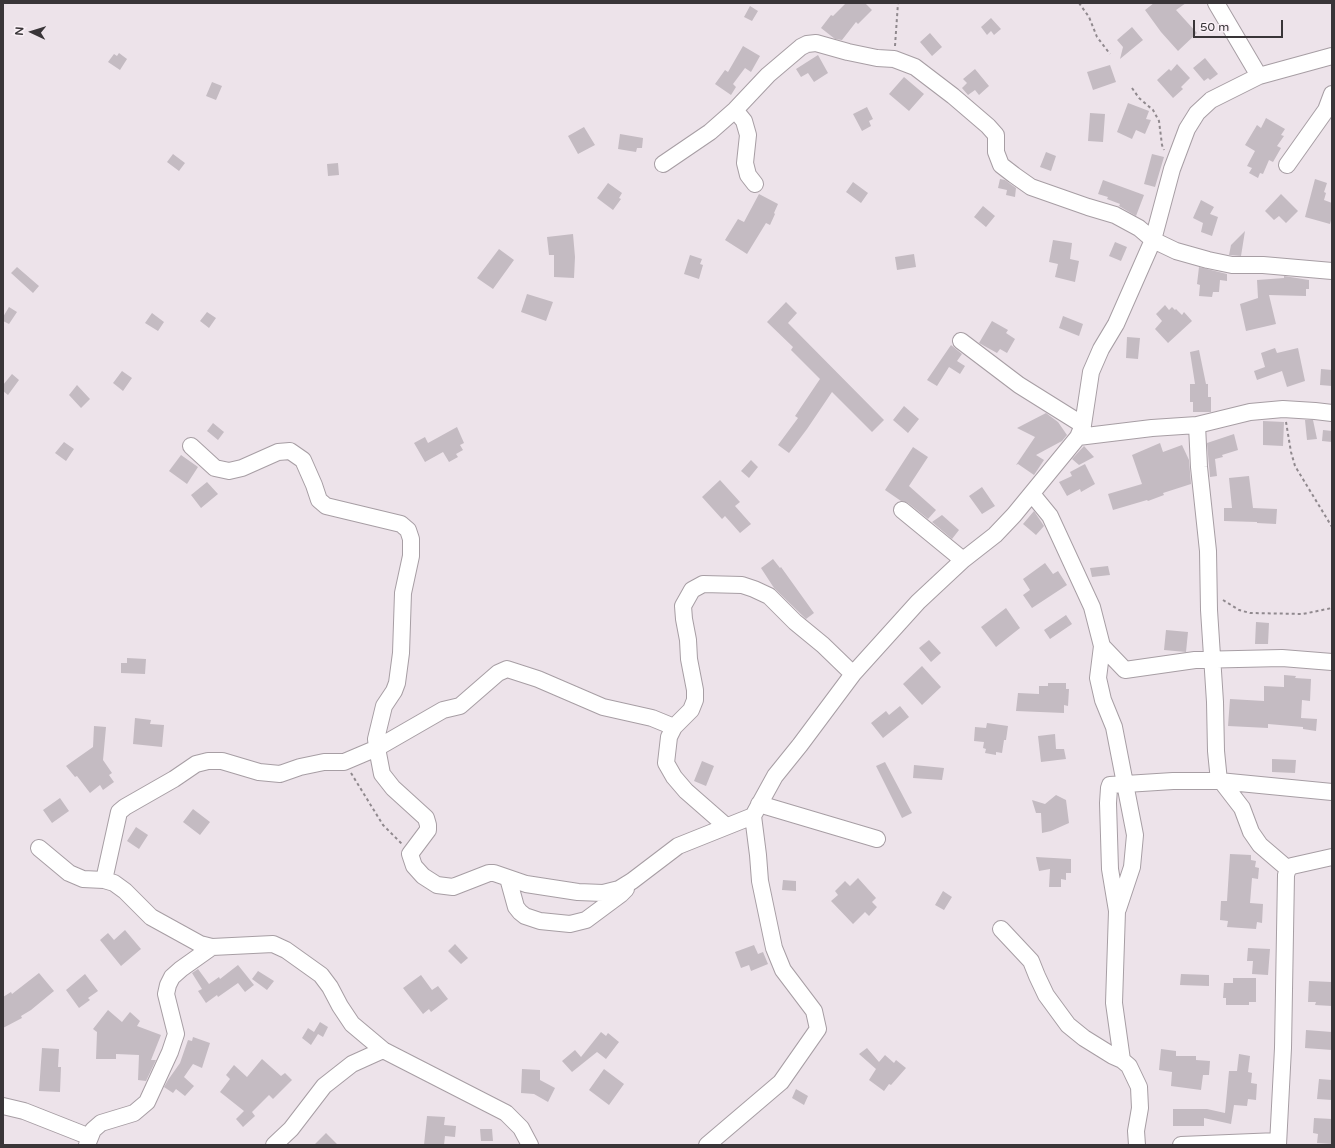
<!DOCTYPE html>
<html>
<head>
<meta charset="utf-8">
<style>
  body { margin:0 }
  #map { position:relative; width:1335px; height:1148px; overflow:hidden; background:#ede3ea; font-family:"Varela Round",sans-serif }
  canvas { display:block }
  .frame { position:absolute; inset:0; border:4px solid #393538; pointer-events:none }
  .north { position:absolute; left:12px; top:12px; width:40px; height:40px; -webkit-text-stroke:3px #faf1f7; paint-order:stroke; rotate:274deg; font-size:11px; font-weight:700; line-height:16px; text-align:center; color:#393538 }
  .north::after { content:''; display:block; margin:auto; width:14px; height:18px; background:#393538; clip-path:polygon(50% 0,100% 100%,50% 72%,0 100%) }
  .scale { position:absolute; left:1193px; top:20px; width:90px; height:18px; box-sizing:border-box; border:2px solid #393538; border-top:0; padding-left:5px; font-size:12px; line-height:14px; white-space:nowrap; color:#393538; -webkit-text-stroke:3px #faf1f7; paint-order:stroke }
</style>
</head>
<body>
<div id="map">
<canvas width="1335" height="1148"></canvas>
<div class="frame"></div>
<div class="north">N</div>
<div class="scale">50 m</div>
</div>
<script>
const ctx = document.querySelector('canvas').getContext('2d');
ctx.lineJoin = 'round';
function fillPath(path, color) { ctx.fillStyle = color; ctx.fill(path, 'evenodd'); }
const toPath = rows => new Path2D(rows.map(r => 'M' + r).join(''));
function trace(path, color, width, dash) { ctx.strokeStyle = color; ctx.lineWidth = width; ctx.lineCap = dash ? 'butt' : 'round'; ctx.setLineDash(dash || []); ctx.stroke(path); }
const building = toPath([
  [846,3,865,3,872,10,858,24,856,22,842,40,835,39,821,28,831,15,833,16],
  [1154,3,1186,3,1176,10,1197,33,1178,51,1161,32,1145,10],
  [750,6,758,11,752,21,744,17],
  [991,18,1001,29,994,35,991,31,987,35,981,27],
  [1132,27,1143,40,1120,59,1123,47,1117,40],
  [930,33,942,47,932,56,920,42],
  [743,46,760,56,751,72,745,68,733,84,736,87,731,95,715,84,725,70,728,72],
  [119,53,127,59,120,70,108,62,114,54,117,56],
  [818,55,828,73,814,82,808,73,801,77,796,69],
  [1205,58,1218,74,1210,80,1208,78,1204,81,1193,68],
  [1177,64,1190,78,1181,87,1183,89,1173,98,1157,80,1169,69,1171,71],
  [1110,65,1116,82,1093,90,1087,72],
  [975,69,989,86,979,95,975,90,968,95,962,88,967,83,963,79],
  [904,77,924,94,909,111,889,94],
  [212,82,222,86,216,100,206,96],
  [1128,103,1149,111,1146,119,1151,120,1145,134,1136,130,1132,139,1117,132],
  [867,107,873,119,869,121,871,126,862,131,853,114],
  [1090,113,1105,114,1103,142,1088,141],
  [1266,118,1285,129,1281,135,1284,136,1277,146,1281,148,1273,162,1269,160,1263,174,1260,173,1258,178,1249,173,1252,168,1247,166,1255,151,1245,145,1257,125,1261,128],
  [584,127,595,145,578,154,568,136],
  [620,134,643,138,642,148,637,148,636,152,618,149],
  [1046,152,1056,156,1051,171,1040,167],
  [173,154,185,163,179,171,167,162],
  [1152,154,1164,157,1155,187,1144,184],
  [338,163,339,175,328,176,327,164],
  [1000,179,1005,180,1016,188,1015,197,1006,195,1007,190,998,188],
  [1315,179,1327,183,1324,192,1326,193,1324,200,1332,203,1332,217,1330,224,1305,217],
  [1103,180,1144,195,1136,216,1119,206,1120,204,1107,199,1108,197,1098,194],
  [853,182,868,193,861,203,846,192],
  [608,183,622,193,619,198,621,199,613,210,597,198],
  [759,194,778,204,774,213,775,214,770,225,766,223,747,254,725,240,738,219,744,222],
  [1281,194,1298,211,1286,223,1279,216,1274,220,1265,211],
  [1201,200,1214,207,1210,214,1218,217,1212,236,1201,232,1203,223,1193,218],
  [983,206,995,216,986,227,974,217],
  [1245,231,1241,256,1229,255,1231,245],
  [573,234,575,257,574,278,554,277,554,255,549,255,547,237],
  [1053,240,1072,243,1070,259,1079,261,1075,282,1055,277,1058,264,1049,262],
  [1115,242,1127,247,1121,261,1109,256],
  [499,249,514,260,493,289,477,278],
  [914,254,916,267,897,270,895,257],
  [690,255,702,259,700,264,703,265,699,279,684,274],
  [17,267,39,286,33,293,11,273],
  [1199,267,1227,274,1227,281,1220,280,1219,292,1213,292,1212,297,1199,296,1200,285,1197,284],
  [1284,276,1309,280,1309,289,1306,289,1306,296,1269,295,1276,324,1246,331,1240,304,1258,298,1257,280,1284,278],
  [527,294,553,302,546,321,521,312],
  [786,302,797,313,788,323,884,420,872,432,832,392,807,429,789,453,778,445,798,418,795,416,820,379,791,350,793,347,767,322],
  [1165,305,1169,310,1172,307,1175,310,1176,309,1182,315,1184,312,1192,321,1168,343,1155,329,1162,321,1156,314],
  [9,307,17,312,9,324,3,321,3,317],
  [207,312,216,318,209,328,200,321],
  [152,313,164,322,158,331,145,323],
  [1063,316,1083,324,1079,336,1059,328],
  [992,321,1008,330,1006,333,1015,339,1007,353,1000,349,997,353,979,343],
  [1127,337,1140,338,1138,359,1126,358],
  [951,345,962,354,957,361,965,366,960,374,949,367,937,386,927,380],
  [1275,348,1277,353,1298,348,1305,381,1287,387,1282,371,1257,380,1254,371,1265,367,1261,353],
  [1199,350,1206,384,1208,384,1208,397,1211,397,1211,412,1193,412,1193,402,1190,402,1190,384,1195,384,1190,352],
  [1321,369,1332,370,1332,386,1320,385],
  [122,371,132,378,123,391,113,383],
  [12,374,19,380,8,395,3,391,3,385],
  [77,385,90,399,81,408,69,395],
  [904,406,919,419,908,433,893,420],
  [1046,413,1058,422,1067,435,1062,441,1036,455,1044,460,1034,475,1018,464,1016,465,1035,437,1017,428],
  [1305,420,1313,420,1317,439,1307,440],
  [1263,421,1284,422,1283,446,1263,445],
  [213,423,224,432,218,440,207,431],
  [457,427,464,443,460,445,463,450,456,454,458,457,449,462,443,452,425,462,414,443,425,437,428,443],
  [1323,430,1332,431,1332,442,1322,441],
  [1234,434,1238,450,1222,455,1223,457,1215,459,1217,476,1210,477,1207,443],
  [64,442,74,449,66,461,55,453],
  [1160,443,1163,452,1182,445,1189,460,1191,484,1163,493,1164,495,1148,501,1147,500,1113,510,1108,494,1142,484,1132,455],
  [1084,446,1094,457,1079,465,1072,459],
  [913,447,928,457,909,486,936,510,928,519,908,503,901,501,885,490],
  [181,455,198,467,187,484,169,471],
  [751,460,758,467,749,478,741,471],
  [1085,464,1095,484,1081,492,1080,489,1067,496,1059,482,1072,476,1070,472],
  [1249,476,1253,508,1277,509,1276,524,1257,523,1257,522,1224,521,1224,508,1232,508,1229,478],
  [720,480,740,502,735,506,751,524,740,533,725,516,722,519,702,497],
  [207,482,218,494,201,508,191,495],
  [982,487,995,506,982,514,969,496],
  [1034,511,1044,526,1036,535,1023,524],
  [942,515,959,530,952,539,932,522],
  [773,559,780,568,781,567,814,613,806,619,774,588,761,568],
  [1045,563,1053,574,1058,571,1067,585,1032,608,1023,595,1030,590,1023,579],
  [1108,566,1110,575,1092,577,1090,568],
  [1006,608,1020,628,996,647,981,627],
  [1066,615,1072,624,1050,639,1044,630],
  [1256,622,1269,623,1268,644,1255,644],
  [1166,630,1188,632,1186,652,1164,650],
  [929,640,941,653,931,662,919,648],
  [127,658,146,659,145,674,121,673,121,663,127,663],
  [922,666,941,687,922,705,903,684],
  [1284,675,1296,676,1295,678,1311,679,1310,701,1302,700,1301,718,1317,719,1316,731,1303,729,1303,727,1268,724,1268,728,1228,726,1230,699,1264,701,1264,686,1284,687],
  [1048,683,1066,683,1066,689,1069,689,1068,706,1064,705,1064,713,1016,711,1018,693,1039,694,1039,686,1048,686],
  [900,706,909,717,883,738,871,723,886,711,889,715],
  [135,718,151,720,150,724,164,725,162,747,133,744],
  [987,723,1008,726,1006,740,1004,740,1002,753,996,752,996,755,985,753,986,749,983,748,984,742,974,741,975,727,986,728],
  [94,726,106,727,103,760,112,773,109,775,114,782,103,790,100,785,90,793,77,776,75,777,66,766,93,747],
  [1055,734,1056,749,1064,749,1066,759,1041,762,1038,736],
  [1272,759,1296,760,1295,773,1272,772],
  [702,761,714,766,706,786,694,781],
  [885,762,912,813,902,818,876,766],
  [914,765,944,768,942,780,913,778],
  [1056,795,1066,800,1069,823,1051,831,1042,833,1041,813,1036,813,1032,800,1045,804],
  [60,798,69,811,52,823,43,810],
  [193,809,210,822,200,835,183,822],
  [136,827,148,835,139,849,127,841],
  [1230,854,1251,855,1251,860,1256,861,1255,867,1259,868,1258,879,1252,878,1250,903,1263,904,1262,923,1257,922,1256,929,1227,927,1228,921,1220,920,1221,901,1227,901],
  [1036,857,1071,859,1071,873,1066,873,1066,880,1061,879,1061,887,1049,887,1050,869,1039,871],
  [858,878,876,898,872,902,877,907,869,916,865,912,853,924,831,901,838,895,835,891,845,881,850,886],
  [783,880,796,881,796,891,782,890],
  [943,891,952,897,944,910,935,905],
  [125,930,141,949,121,966,100,940,108,933,114,940],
  [455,944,468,958,461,964,448,951],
  [754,945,758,954,763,952,768,964,751,971,749,965,741,968,735,952],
  [1248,948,1270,949,1268,975,1252,974,1253,961,1247,961],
  [238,965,254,985,245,992,238,983,218,997,217,995,206,1003,198,991,202,989,192,973,198,969,209,984,219,977,220,979],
  [258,971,274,981,267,990,252,979],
  [39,973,54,991,31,1010,21,1016,22,1018,3,1028,3,997,11,992,12,994],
  [85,974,98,991,88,998,90,1000,79,1008,66,990],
  [1181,974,1209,975,1209,986,1180,985],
  [421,975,432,990,438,986,448,999,431,1012,429,1009,423,1014,403,988],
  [1233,978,1256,978,1256,1002,1249,1002,1249,1005,1226,1005,1226,998,1223,998,1224,983,1233,983],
  [1309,981,1332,982,1332,1006,1315,1005,1316,1002,1308,1002],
  [108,1010,122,1022,130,1012,140,1021,137,1026,161,1035,151,1060,156,1060,146,1081,138,1080,139,1055,116,1054,116,1059,96,1059,97,1032,93,1029],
  [320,1022,328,1027,323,1037,318,1034,311,1045,302,1038,308,1028,314,1032],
  [1306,1030,1332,1032,1332,1050,1305,1048],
  [601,1032,606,1036,608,1033,619,1042,606,1059,597,1052,572,1072,562,1061,575,1050,581,1057],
  [193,1037,210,1043,202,1068,193,1064,184,1077,194,1086,185,1096,176,1089,173,1093,164,1087,168,1080,180,1063,188,1040,192,1041],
  [42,1048,59,1049,58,1067,61,1067,60,1092,39,1091],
  [867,1048,879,1062,885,1055,894,1063,896,1060,906,1068,891,1085,889,1084,884,1091,869,1080,876,1069,859,1054],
  [1161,1049,1176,1051,1176,1056,1196,1056,1196,1060,1210,1061,1209,1075,1203,1075,1201,1090,1171,1086,1172,1072,1159,1070],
  [1239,1054,1250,1056,1248,1072,1252,1073,1251,1083,1257,1084,1256,1100,1248,1099,1247,1106,1234,1105,1231,1124,1204,1118,1204,1126,1173,1126,1173,1109,1207,1109,1225,1113,1229,1071,1237,1071],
  [262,1059,281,1076,285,1073,292,1080,273,1099,269,1095,252,1112,255,1116,243,1127,236,1119,244,1111,220,1092,230,1079,226,1075,234,1065,247,1077],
  [522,1069,540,1070,540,1080,555,1088,548,1102,534,1094,521,1093],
  [604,1069,624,1084,609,1105,589,1090],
  [1319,1079,1332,1080,1332,1100,1317,1099],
  [796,1089,808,1096,804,1105,792,1098],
  [427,1116,445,1117,444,1125,456,1126,455,1137,445,1136,444,1145,424,1145],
  [1314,1118,1332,1119,1332,1144,1317,1143,1318,1134,1313,1133],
  [480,1129,492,1129,493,1141,481,1141],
  [326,1133,338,1145,314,1145]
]);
const path = toPath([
  [1079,3,1089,17,1097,37,1110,54],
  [895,46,898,3],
  [1132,88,1139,98,1153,110,1159,121,1162,145,1164,150],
  [1286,422,1291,452,1295,466,1332,527],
  [1223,600,1239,610,1250,613,1303,614,1332,608],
  [351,773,383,825,402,844]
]);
const minor = toPath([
  [1216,3,1259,76],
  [735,110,744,121,748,135,745,163,748,175,755,184],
  [663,164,710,132,735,110,768,75,801,47,807,44,816,43,848,52,877,58,894,59,915,67,953,96,988,126,996,135,996,152,1001,165,1014,175,1031,187,1088,207,1115,215,1139,228,1153,240,1176,251,1208,260,1232,265,1263,265,1332,271],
  [1287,165,1326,110,1332,94],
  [961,341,1019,385,1083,425],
  [1197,425,1199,467,1208,551,1209,610,1215,702,1216,751,1219,781],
  [1078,437,1152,428,1197,425,1250,412,1283,409,1315,411,1332,413],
  [191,446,215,468,229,471,242,468,278,452,290,451,303,460,314,485,319,500,326,506,401,524,408,530,411,539,411,556,403,593,401,653,397,683,394,691,384,706,376,739,377,748,382,774,393,788,426,818,428,825,428,830,410,854,414,866,423,876,437,885,453,887,489,873,494,873,526,884,578,892,603,893,619,889,632,881,678,846,753,816],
  [1032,494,1050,516,1092,607,1102,646,1125,670,1195,660,1282,658,1332,662],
  [902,510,963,560],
  [1102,646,1098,678,1103,700,1114,727,1135,835,1132,867,1118,909],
  [1222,782,1242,808,1251,832,1260,845,1288,869],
  [759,804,877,839],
  [726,826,686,791,674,777,666,763,669,737,674,727,691,710,695,700,695,690,689,659,688,640,684,619,683,606,692,590,703,584,742,585,754,589,769,596,795,622,823,645,853,674],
  [39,848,69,873,83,879,104,880,114,883,125,891,151,917,200,944,212,947,273,944,286,950,321,975,330,987,340,1006,352,1024,383,1050,506,1113,521,1128,530,1145],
  [508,878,516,907,520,912,525,916,540,921,570,924,586,920,621,894,626,889],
  [104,880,119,812,125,807,174,779,196,764,208,761,222,761,259,772,280,774,300,767,324,762,344,762,377,748,443,710,460,706,498,673,507,669,538,679,603,707,652,718,674,727],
  [1001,929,1031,961,1037,976,1046,995,1068,1025,1084,1038,1113,1056,1122,1060,1129,1066,1139,1087,1140,1108,1136,1131,1137,1145],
  [1122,1060,1114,1003,1117,911,1110,869,1108,803,1109,788,1110,785,1173,781,1219,781,1332,792],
  [3,1106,24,1111,90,1137],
  [87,1145,93,1130,101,1123,134,1113,147,1102,170,1052,176,1034,166,994,168,985,172,977,181,969,212,947],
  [274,1145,291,1129,324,1086,352,1064,383,1050],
  [707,1145,781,1082,818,1029,814,1011,783,970,774,948,760,881,758,855,753,816,775,776,800,745,853,674,918,602,963,560,995,535,1014,515,1078,437,1083,425,1091,372,1101,349,1116,324,1153,240,1172,169,1187,129,1197,113,1211,100,1259,76,1332,56],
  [1181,1145,1278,1141],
  [1278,1145,1283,1048,1286,875,1288,869,1292,866,1332,857]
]);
fillPath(building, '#c4bbc2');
trace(minor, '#a79ea4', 18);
trace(path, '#90898e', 2, [3, 3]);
trace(minor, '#fff', 16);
</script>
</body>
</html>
